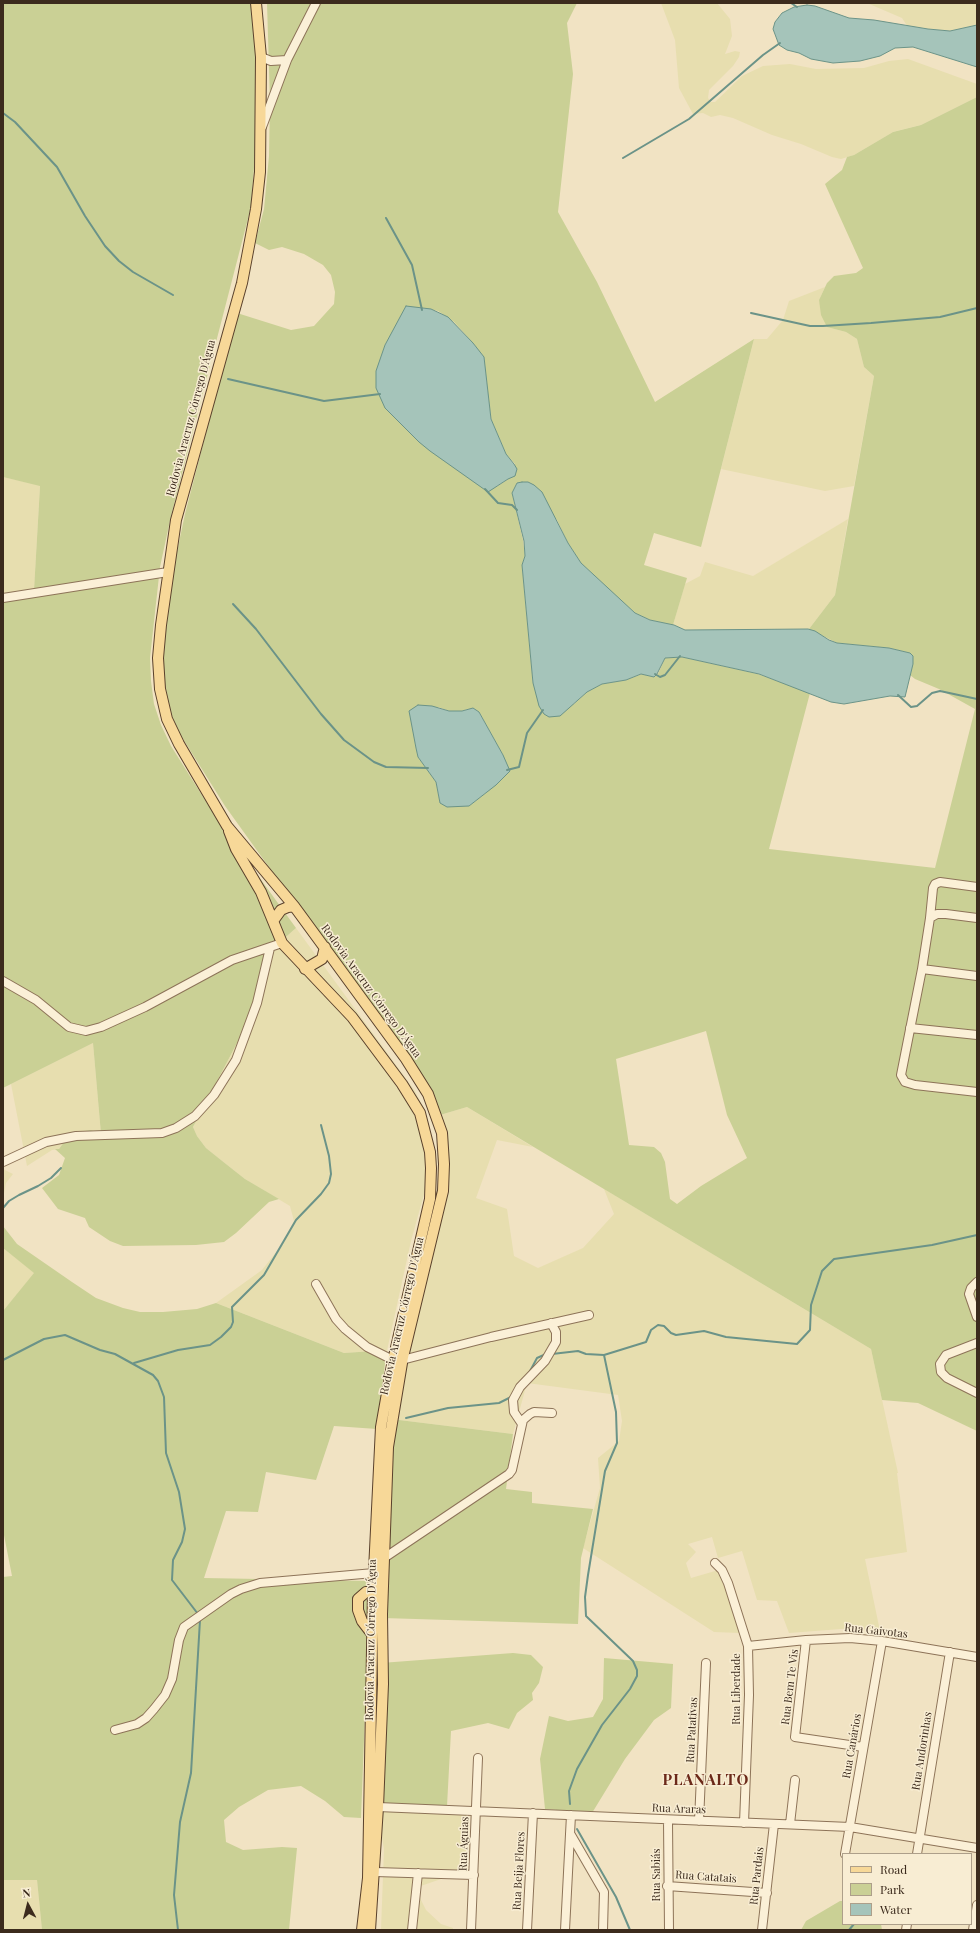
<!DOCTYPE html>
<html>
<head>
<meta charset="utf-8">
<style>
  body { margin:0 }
  #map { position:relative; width:980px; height:1933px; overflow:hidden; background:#f1e3c3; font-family:"Playfair Display",serif }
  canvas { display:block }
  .frame { position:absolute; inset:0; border:4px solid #3c2b1d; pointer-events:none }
  .legend { position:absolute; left:842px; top:1853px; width:130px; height:72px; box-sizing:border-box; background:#f8edd3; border:1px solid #ad9f8a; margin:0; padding:5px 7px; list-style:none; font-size:12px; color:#3c2b1d }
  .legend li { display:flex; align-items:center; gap:8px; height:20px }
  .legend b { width:20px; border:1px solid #ad9f8a }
  .north { position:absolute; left:8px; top:1885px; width:40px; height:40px; -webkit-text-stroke:3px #f8edd3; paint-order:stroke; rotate:353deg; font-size:11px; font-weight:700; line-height:16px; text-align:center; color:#3c2b1d }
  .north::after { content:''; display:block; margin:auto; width:14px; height:18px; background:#3c2b1d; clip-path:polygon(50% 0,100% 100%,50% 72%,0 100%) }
</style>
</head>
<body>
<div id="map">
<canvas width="980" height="1933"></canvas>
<div class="frame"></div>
<ul class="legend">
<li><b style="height:5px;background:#f7d898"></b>Road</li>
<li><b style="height:11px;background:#cad095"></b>Park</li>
<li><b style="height:11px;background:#a5c4ba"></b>Water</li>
</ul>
<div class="north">N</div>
</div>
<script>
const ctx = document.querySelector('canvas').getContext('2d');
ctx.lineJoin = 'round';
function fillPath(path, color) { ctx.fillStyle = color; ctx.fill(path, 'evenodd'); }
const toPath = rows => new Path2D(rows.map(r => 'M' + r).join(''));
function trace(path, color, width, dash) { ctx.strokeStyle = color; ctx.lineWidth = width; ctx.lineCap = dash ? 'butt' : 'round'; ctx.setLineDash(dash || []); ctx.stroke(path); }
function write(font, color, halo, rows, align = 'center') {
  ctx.font = font + ' "Playfair Display",serif'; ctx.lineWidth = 3; ctx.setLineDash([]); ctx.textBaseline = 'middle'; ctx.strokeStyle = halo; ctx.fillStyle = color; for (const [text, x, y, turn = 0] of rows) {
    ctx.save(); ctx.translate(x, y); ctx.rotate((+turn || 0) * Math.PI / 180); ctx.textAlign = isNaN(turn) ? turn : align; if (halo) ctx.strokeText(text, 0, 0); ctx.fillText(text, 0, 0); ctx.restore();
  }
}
const farmland = toPath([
  [661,3,717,3,730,19,732,36,725,54,735,51,740,52,739,57,733,66,709,90,708,98,711,102,715,102,742,76,763,66,790,64,816,69,864,68,889,61,908,59,977,84,977,97,921,125,893,132,854,155,841,159,832,157,801,144,772,135,733,118,720,115,711,117,703,113,693,114,679,88,675,40],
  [867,3,977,3,977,25,950,31,908,27,902,18],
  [825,287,819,300,827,327,846,332,857,339,864,367,874,376,854,486,825,491,721,469,754,339,767,339,783,320,789,301],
  [3,477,40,485,34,590,3,594],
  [848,519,835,595,809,629,694,631,685,630,673,625,685,584,700,576,705,562,753,576],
  [296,928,415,1091,423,1107,429,1125,432,1143,428,1180,411,1241,386,1355,374,1351,344,1353,216,1303,262,1270,281,1246,294,1221,290,1206,245,1179,226,1164,206,1148,197,1136,193,1127,258,1003,275,949,279,943],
  [93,1043,101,1134,91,1130,76,1132,69,1135,59,1149,52,1150,27,1166,11,1084],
  [467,1107,533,1147,497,1140,476,1198,507,1209,514,1256,538,1268,583,1248,614,1214,604,1189,871,1349,898,1473,897,1473,907,1552,865,1559,880,1631,854,1628,789,1633,777,1601,757,1600,742,1551,718,1558,712,1537,688,1544,696,1552,686,1563,691,1578,722,1569,740,1633,714,1632,583,1548,600,1488,598,1458,619,1441,622,1421,618,1395,527,1383,513,1434,391,1419,410,1308,443,1174,440,1115],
  [3,1169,13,1174,6,1183,3,1198],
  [3,1248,35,1273,3,1311],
  [376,1806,466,1806,467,1870,415,1888,426,1910,441,1924,453,1928,453,1930,381,1930,384,1849],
  [3,1880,37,1880,42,1930,3,1930]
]);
const green = toPath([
  [3,3,254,3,257,75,255,155,251,207,171,516,160,567,150,658,151,681,154,704,161,725,171,746,217,819,296,928,279,943,275,949,258,1003,193,1127,197,1136,206,1148,226,1164,245,1179,279,1199,269,1202,236,1233,224,1242,196,1245,123,1246,110,1241,89,1227,85,1218,58,1209,42,1188,59,1175,65,1158,55,1149,59,1149,69,1135,76,1132,91,1130,101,1134,93,1043,3,1088,3,594,34,590,40,486,3,477],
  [267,3,577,3,567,23,573,74,558,212,597,282,655,402,754,339,701,547,654,533,644,565,687,578,673,625,650,620,635,613,613,594,581,563,568,543,557,520,517,483,512,493,523,540,525,556,522,565,533,683,574,704,587,692,602,684,626,680,642,674,654,677,658,674,665,658,682,657,758,674,810,693,769,849,935,868,975,709,939,689,915,679,910,675,913,664,910,653,889,648,837,643,809,629,835,595,874,376,864,367,857,339,846,332,827,327,821,315,819,300,827,283,834,276,856,273,863,268,825,184,842,170,847,157,854,155,893,132,921,125,977,97,977,1431,918,1403,882,1400,871,1349,467,1107,440,1115,284,888,225,806,178,731,170,711,165,690,163,669,166,623,175,561,185,514,237,313,291,330,314,326,334,304,335,292,331,275,323,265,304,254,282,247,269,250,255,243,264,209,269,156,270,102],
  [423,308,438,311,454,322,473,343,483,357,491,419,506,454,515,464,508,479,496,487,381,358,385,345,395,329],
  [438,707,449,711,462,711,468,709,479,712,503,755,488,791,469,806,440,803,436,782,418,757,415,739],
  [706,1031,727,1115,747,1158,701,1186,677,1204,670,1199,665,1162,661,1153,654,1147,629,1145,616,1059],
  [3,1226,17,1244,72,1282,96,1298,123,1308,140,1312,163,1312,197,1309,216,1303,344,1353,374,1351,386,1355,377,1429,334,1426,316,1480,266,1472,258,1512,226,1511,204,1578,370,1581,361,1818,344,1817,325,1801,301,1786,268,1790,239,1807,224,1820,226,1842,243,1850,282,1847,297,1848,289,1930,42,1930,37,1880,3,1880,3,1577,12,1576,3,1530,3,1311,34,1273,3,1248],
  [391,1419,513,1434,506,1489,532,1492,532,1503,593,1509,581,1558,578,1624,383,1618],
  [513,1653,531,1655,543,1667,539,1683,532,1693,533,1700,517,1713,509,1729,488,1723,451,1731,447,1806,375,1806,381,1663],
  [604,1658,673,1664,671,1708,654,1720,625,1759,592,1813,545,1809,540,1759,549,1716,568,1721,593,1717,603,1699],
  [840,1901,843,1901,843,1924,881,1924,882,1930,801,1930,806,1921]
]);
const water = toPath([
  [807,5,815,6,849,18,874,20,928,29,950,31,977,25,977,67,913,47,895,48,880,56,860,61,833,63,811,59,799,53,787,50,779,45,773,29,775,22,782,13,794,7,807,5],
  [406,306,431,309,448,317,473,343,484,357,491,419,506,454,514,464,517,469,515,476,508,479,488,492,430,451,419,442,385,408,376,388,376,371,385,345,406,306],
  [522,482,528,482,534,485,542,492,568,543,581,563,635,613,650,620,674,625,685,630,808,629,815,631,829,640,837,643,889,648,910,653,913,656,913,664,905,697,890,696,844,704,831,702,759,674,682,657,665,658,657,674,654,677,641,674,626,680,602,684,587,692,560,716,549,717,544,714,539,706,533,683,522,565,525,556,524,541,512,493,517,483,522,482],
  [418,705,432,706,449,711,462,711,473,708,479,712,503,755,510,771,496,785,469,806,447,807,440,803,436,782,418,757,416,748,409,711,418,705]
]);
const stream = toPath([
  [791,3,797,7],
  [3,113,15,122,57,167,85,216,105,246,119,261,133,272,173,295],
  [623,158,689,119,763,55,780,43],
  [386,218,412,265,422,310],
  [751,313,810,326,823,326,871,323,940,317,977,308],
  [228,379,324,401,380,394],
  [485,489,498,503,512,505,517,510],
  [233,604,256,629,321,714,344,740,374,762,386,767,428,768],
  [655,674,660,677,665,675,680,656],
  [898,695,911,707,917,706,932,693,940,691,977,699],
  [507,770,519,767,527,733,543,710],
  [3,1208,9,1201,19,1195,38,1186,51,1178,61,1168],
  [552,1354,578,1351,586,1354,604,1355,646,1342,651,1330,658,1325,664,1326,671,1333,676,1335,704,1331,726,1337,797,1344,810,1330,811,1305,822,1271,834,1259,932,1245,977,1235],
  [3,1360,44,1339,65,1335,100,1350,115,1354,153,1375,158,1381,164,1397,166,1453,179,1492,185,1529,182,1542,173,1560,172,1580,198,1614],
  [134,1363,178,1350,210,1345,221,1337,231,1327,233,1322,232,1307,264,1275,296,1220,321,1194,329,1183,331,1174,329,1156,321,1125],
  [529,1373,537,1358,546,1354],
  [406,1418,448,1408,499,1403,511,1397],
  [570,1804,569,1791,577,1769,602,1725,630,1689,637,1676,637,1670,633,1661,586,1616,585,1597,588,1575,605,1471,617,1443,616,1412,604,1355],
  [577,1829,616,1897,630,1930],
  [178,1930,174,1895,180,1822,191,1773,200,1620],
  [849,1930,854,1924]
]);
const minor = toPath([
  [261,57,271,61,287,60],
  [262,127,287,60,316,3],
  [3,598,168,572],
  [930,918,933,888,935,884,940,882,977,887],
  [977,918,946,914,937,914,930,918,922,969,977,976],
  [922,969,901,1075,905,1082,915,1085,977,1092],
  [3,981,36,1000,69,1027,86,1031,101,1027,145,1007,232,960,282,943],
  [910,1028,977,1035],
  [3,1162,46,1142,76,1136,162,1133,176,1128,195,1116,214,1095,236,1060,257,1003,270,948],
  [977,1282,971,1288,969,1294,977,1317],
  [316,1284,336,1319,345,1329,367,1347,393,1360],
  [977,1343,946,1355,940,1364,941,1372,947,1378,977,1393],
  [402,1360,491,1337,589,1315],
  [522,1424,514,1412,513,1400,520,1387,545,1361,556,1342,556,1332,551,1323],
  [384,1558,509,1474,512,1470,523,1420,530,1414,534,1412,552,1413],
  [715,1563,722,1570,728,1583,748,1646,749,1695,744,1823],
  [806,1640,795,1737,863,1747],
  [748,1646,806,1640,850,1638,882,1641,977,1657],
  [115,1730,137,1724,146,1718,154,1709,165,1695,172,1679,179,1640,184,1627,231,1594,241,1589,260,1583,374,1573],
  [378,1807,850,1827,977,1848],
  [668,1821,669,1930],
  [699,1821,706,1663],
  [790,1824,795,1780],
  [571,1835,604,1892,603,1930],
  [845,1854,882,1641],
  [917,1854,950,1652],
  [375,1872,474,1875],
  [667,1886,767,1893],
  [412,1930,418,1873],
  [471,1930,478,1758],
  [527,1930,533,1813],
  [565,1930,571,1815],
  [762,1930,774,1824],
  [906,1930,907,1924],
  [973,1930,977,1905]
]);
const major = toPath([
  [256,3,261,57,260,172,256,209,242,283,176,520,161,625,158,658,160,689,167,719,179,744,227,826,294,906,406,1059,428,1094,442,1133,444,1164,443,1191,403,1357,388,1447,382,1614,383,1684,378,1807,370,1930],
  [229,831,236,849,261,892,282,943,352,1017,402,1084,420,1113,430,1152,431,1168,430,1199,392,1365,381,1427,373,1591,368,1878,362,1930],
  [273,921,281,910,288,907,294,906],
  [305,969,322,959,325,947],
  [372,1634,362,1621,358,1610,358,1599,366,1592,378,1591]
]);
const streetNames = [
  ["Rodovia Aracruz Córrego D'Água",191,418,-75],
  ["Rodovia Aracruz Córrego D'Água",371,991,54],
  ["Rodovia Aracruz Córrego D'Água",402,1316,-77],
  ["Rua Gaivotas",876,1631,6],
  ["Rodovia Aracruz Córrego D'Água",371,1640,-89],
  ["Rua Bem Te Vis",790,1687,-83],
  ["Rua Liberdade",737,1689,-90],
  ["Rua Patativas",692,1730,-87],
  ["Rua Canários",852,1746,-80],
  ["Rua Andorinhas",922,1751,-81],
  ["Rua Araras",679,1809,2],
  ["Rua Águias",464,1844,-88],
  ["Rua Beija Flores",519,1871,-87],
  ["Rua Sabiás",657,1875,-90],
  ["Rua Pardais",757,1876,-84],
  ["Rua Catatais",706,1877,4]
];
const districtNames = [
  ["PLANALTO",706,1780]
];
fillPath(farmland, '#e7deaf');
fillPath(green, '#cad095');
fillPath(water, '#a5c4ba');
trace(water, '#6b9388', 1);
trace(stream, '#6b9388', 2);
trace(minor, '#8d7358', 10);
trace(major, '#5a412c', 12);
trace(minor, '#fbf0d7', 8);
trace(major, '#f7d898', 10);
write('11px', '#3c2b1d', '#f8edd3', streetNames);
ctx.letterSpacing = '1px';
write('bold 15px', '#6b2919', '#f8edd3', districtNames);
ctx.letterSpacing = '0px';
</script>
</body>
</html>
